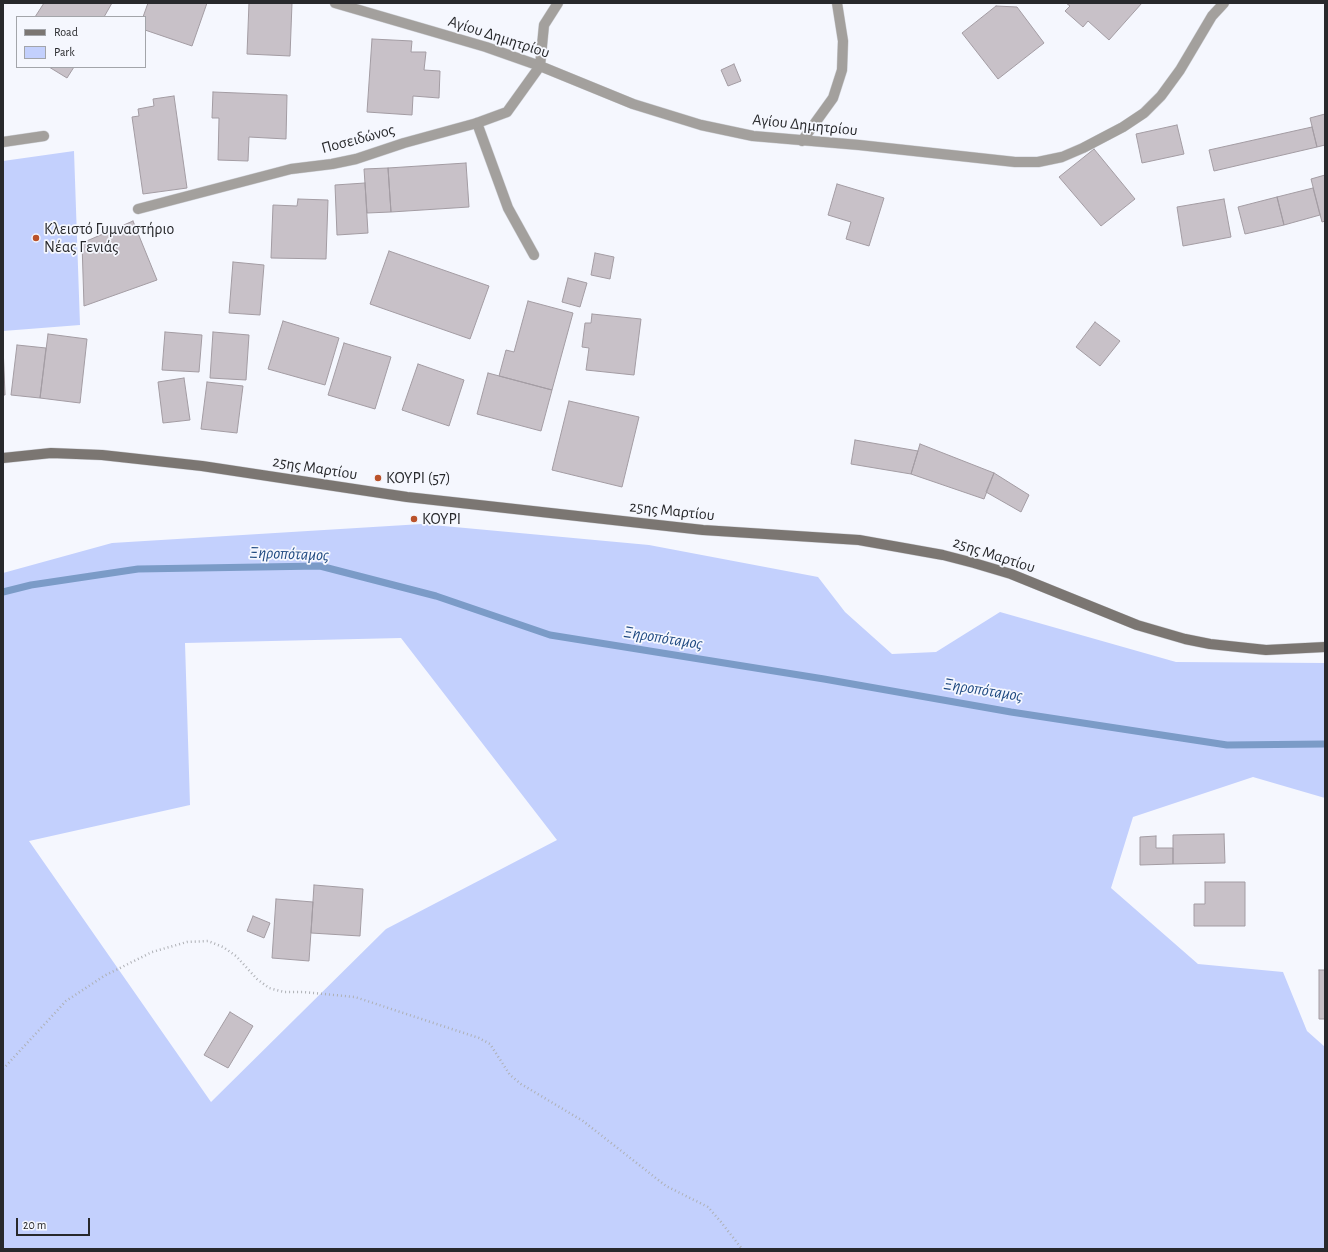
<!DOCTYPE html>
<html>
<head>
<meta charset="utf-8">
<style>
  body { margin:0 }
  #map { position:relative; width:1328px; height:1252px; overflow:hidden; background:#f5f7fe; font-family:"Alegreya Sans",sans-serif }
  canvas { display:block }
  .frame { position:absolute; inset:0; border:4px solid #28292c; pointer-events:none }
  .legend { position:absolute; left:16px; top:16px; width:130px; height:52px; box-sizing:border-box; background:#f5f7fe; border:1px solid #a3a5aa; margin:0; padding:5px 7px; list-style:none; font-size:12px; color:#28292c }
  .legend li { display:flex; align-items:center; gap:8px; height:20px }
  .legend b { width:20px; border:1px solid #a3a5aa }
  .scale { position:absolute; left:16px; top:1218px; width:74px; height:18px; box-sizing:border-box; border:2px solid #28292c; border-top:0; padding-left:5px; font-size:12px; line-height:14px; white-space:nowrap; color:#28292c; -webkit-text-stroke:3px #f5f7fe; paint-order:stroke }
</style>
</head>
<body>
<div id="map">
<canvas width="1328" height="1252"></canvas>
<div class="frame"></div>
<ul class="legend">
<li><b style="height:5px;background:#7b7672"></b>Road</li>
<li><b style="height:11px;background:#c3d0fd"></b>Park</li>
</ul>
<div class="scale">20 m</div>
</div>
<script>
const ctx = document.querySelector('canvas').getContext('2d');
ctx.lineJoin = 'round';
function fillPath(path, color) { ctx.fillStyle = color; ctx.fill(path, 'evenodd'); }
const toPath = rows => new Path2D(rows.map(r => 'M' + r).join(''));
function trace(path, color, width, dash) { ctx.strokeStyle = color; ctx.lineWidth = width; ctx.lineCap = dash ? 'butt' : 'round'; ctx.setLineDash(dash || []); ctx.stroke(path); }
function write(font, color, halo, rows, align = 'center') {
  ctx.font = font + ' "Alegreya Sans",sans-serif'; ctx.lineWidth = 3.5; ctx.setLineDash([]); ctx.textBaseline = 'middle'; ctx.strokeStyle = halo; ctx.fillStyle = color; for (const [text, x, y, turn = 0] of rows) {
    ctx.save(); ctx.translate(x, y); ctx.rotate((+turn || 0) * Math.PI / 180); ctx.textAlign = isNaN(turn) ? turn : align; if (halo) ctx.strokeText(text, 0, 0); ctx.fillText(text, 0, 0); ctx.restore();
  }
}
const green = toPath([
  [74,151,80,325,3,331,3,161],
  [422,524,649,545,818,577,845,612,892,654,936,652,1000,612,1176,662,1325,663,1325,798,1253,777,1133,817,1111,888,1198,964,1283,972,1307,1031,1325,1047,1325,1249,3,1249,3,573,112,543],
  [401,638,557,840,386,929,211,1102,29,841,190,805,185,643]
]);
const stream = toPath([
  [3,592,31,585,138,569,320,566,436,596,550,635,824,679,1011,712,1227,745,1325,744]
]);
const building = toPath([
  [44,3,112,3,104,17,35,17,44,3],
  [148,3,207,3,192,46,145,30,145,17,143,17,148,3],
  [249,3,292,3,290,56,247,54,249,3],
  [1066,3,1142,3,1109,40,1088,21,1083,27,1065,11,1070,6,1066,3],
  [996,6,1017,7,1044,43,998,79,962,33,996,6],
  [372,39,412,41,411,52,426,52,424,70,440,71,439,98,413,96,412,115,367,112,372,39],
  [734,64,741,81,728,86,721,70,734,64],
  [49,67,74,67,67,78,49,67],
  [213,92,287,95,286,139,249,137,248,161,218,160,219,118,212,118,213,92],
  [174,96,187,188,143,194,132,117,139,116,138,109,154,106,153,99,174,96],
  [1325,114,1325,145,1317,147,1310,118,1325,114],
  [1177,125,1184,154,1142,163,1136,134,1177,125],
  [1312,127,1317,147,1214,171,1209,150,1312,127],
  [1094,149,1135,199,1101,226,1059,177,1094,149],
  [466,163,469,207,391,212,388,168,466,163],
  [388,168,391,212,367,213,364,169,388,168],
  [1325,175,1325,221,1322,222,1311,179,1325,175],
  [365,183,368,233,337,235,335,185,365,183],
  [837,184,884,198,869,246,846,239,851,222,828,215,837,184],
  [1313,188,1320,215,1284,225,1277,197,1313,188],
  [1277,197,1284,225,1245,234,1238,207,1277,197],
  [298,199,328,200,326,259,271,258,273,205,297,206,298,199],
  [1224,199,1231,237,1183,246,1177,207,1224,199],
  [133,221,157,280,84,306,82,243,133,221],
  [389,251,489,286,470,339,370,304,389,251],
  [595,253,614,257,610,279,591,275,595,253],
  [233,262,264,265,260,315,229,313,233,262],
  [568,278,587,283,580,307,562,302,568,278],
  [528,301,573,313,552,390,499,376,506,350,514,352,528,301],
  [592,314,641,319,634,375,586,370,589,348,582,347,585,323,591,323,592,314],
  [283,321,339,338,325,385,268,369,283,321],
  [1095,322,1120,341,1100,366,1076,347,1095,322],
  [165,332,202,335,199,372,162,370,165,332],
  [213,332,249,335,246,380,210,378,213,332],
  [48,334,87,339,80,403,40,398,48,334],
  [344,343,391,357,375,409,328,395,344,343],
  [3,345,5,395,3,395,3,345],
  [17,345,46,348,40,398,11,395,17,345],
  [418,364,464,380,449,426,402,410,418,364],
  [488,373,552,390,541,431,477,414,488,373],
  [184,378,190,420,163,423,158,382,184,378],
  [207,382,243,386,237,433,201,429,207,382],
  [569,401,639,417,622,487,552,470,569,401],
  [855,440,918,451,911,474,851,464,855,440],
  [920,444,994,473,984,499,911,474,920,444],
  [994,473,1029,495,1021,512,986,492,994,473],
  [1224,834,1225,863,1173,864,1173,835,1224,834],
  [1156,836,1156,848,1173,848,1173,864,1140,865,1140,837,1156,836],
  [1205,882,1245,882,1245,926,1194,926,1194,904,1205,904,1205,882],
  [314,885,363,889,360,936,311,933,314,885],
  [276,899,313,902,309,961,272,958,276,899],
  [253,916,270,923,264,938,247,931,253,916],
  [1319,970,1325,970,1325,1019,1319,1019,1319,970],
  [230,1012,253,1026,228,1068,204,1055,230,1012]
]);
const path = toPath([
  [3,1069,66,1001,104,976,152,952,187,942,208,941,223,947,236,956,257,979,269,988,284,992,303,992,355,997,479,1038,490,1044,510,1075,521,1084,583,1121,666,1186,708,1207,721,1222,742,1249]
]);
const lane = toPath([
  [477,123,508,208,534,255],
  [3,142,44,136]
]);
const street = toPath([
  [335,3,486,47,540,66,633,104,701,125,753,136,859,145,1015,162,1038,162,1062,157,1083,148,1123,127,1144,113,1161,96,1180,70,1212,16,1224,3],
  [802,141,833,98,842,70,843,41,837,3],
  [138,209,291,169,332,164,356,159,404,143,477,123,507,112,540,66,544,25,558,3]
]);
const secondary = toPath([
  [3,458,51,453,102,455,202,466,407,497,703,530,859,540,943,555,974,563,1011,574,1137,625,1185,639,1210,644,1266,650,1325,647]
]);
const markers = [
  [36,238,4,"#ba522b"],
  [378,478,4,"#ba522b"],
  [414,519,4,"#ba522b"]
];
const streetNames = [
  ["Αγίου Δημητρίου",499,37,18],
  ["Αγίου Δημητρίου",805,125,6],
  ["Ποσειδώνος",358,139,-15],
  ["25ης Μαρτίου",315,468,9],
  ["25ης Μαρτίου",672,511,6],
  ["25ης Μαρτίου",994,555,18]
];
const poiNames = [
  ["Κλειστό Γυμναστήριο",44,229],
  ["Νέας Γενιάς",44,247],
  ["ΚΟΥΡΙ (57)",386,478],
  ["ΚΟΥΡΙ",422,519]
];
const waterNames = [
  ["Ξηροπόταμος",289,554,2],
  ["Ξηροπόταμος",663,638,9],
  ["Ξηροπόταμος",983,690,9]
];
fillPath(green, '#c3d0fd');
trace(stream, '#7b9bc7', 7);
fillPath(building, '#c8c1c8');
trace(building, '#a39ca3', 1);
trace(lane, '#d0d2d8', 11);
trace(street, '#d0d2d8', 11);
trace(secondary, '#d0d2d8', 11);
trace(path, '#aeb0b5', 2.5, [1, 3]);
trace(lane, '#a3a09d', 10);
trace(street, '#a3a09d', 10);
trace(secondary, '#7b7672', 10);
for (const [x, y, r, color] of markers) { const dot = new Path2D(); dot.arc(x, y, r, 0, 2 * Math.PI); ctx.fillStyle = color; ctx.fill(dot); trace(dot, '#f5f7fe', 1.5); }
write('16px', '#28292c', '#f5f7fe', streetNames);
write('16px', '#28292c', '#f5f7fe', poiNames, 'left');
write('italic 17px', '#204b82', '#f5f7fe', waterNames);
</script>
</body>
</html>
